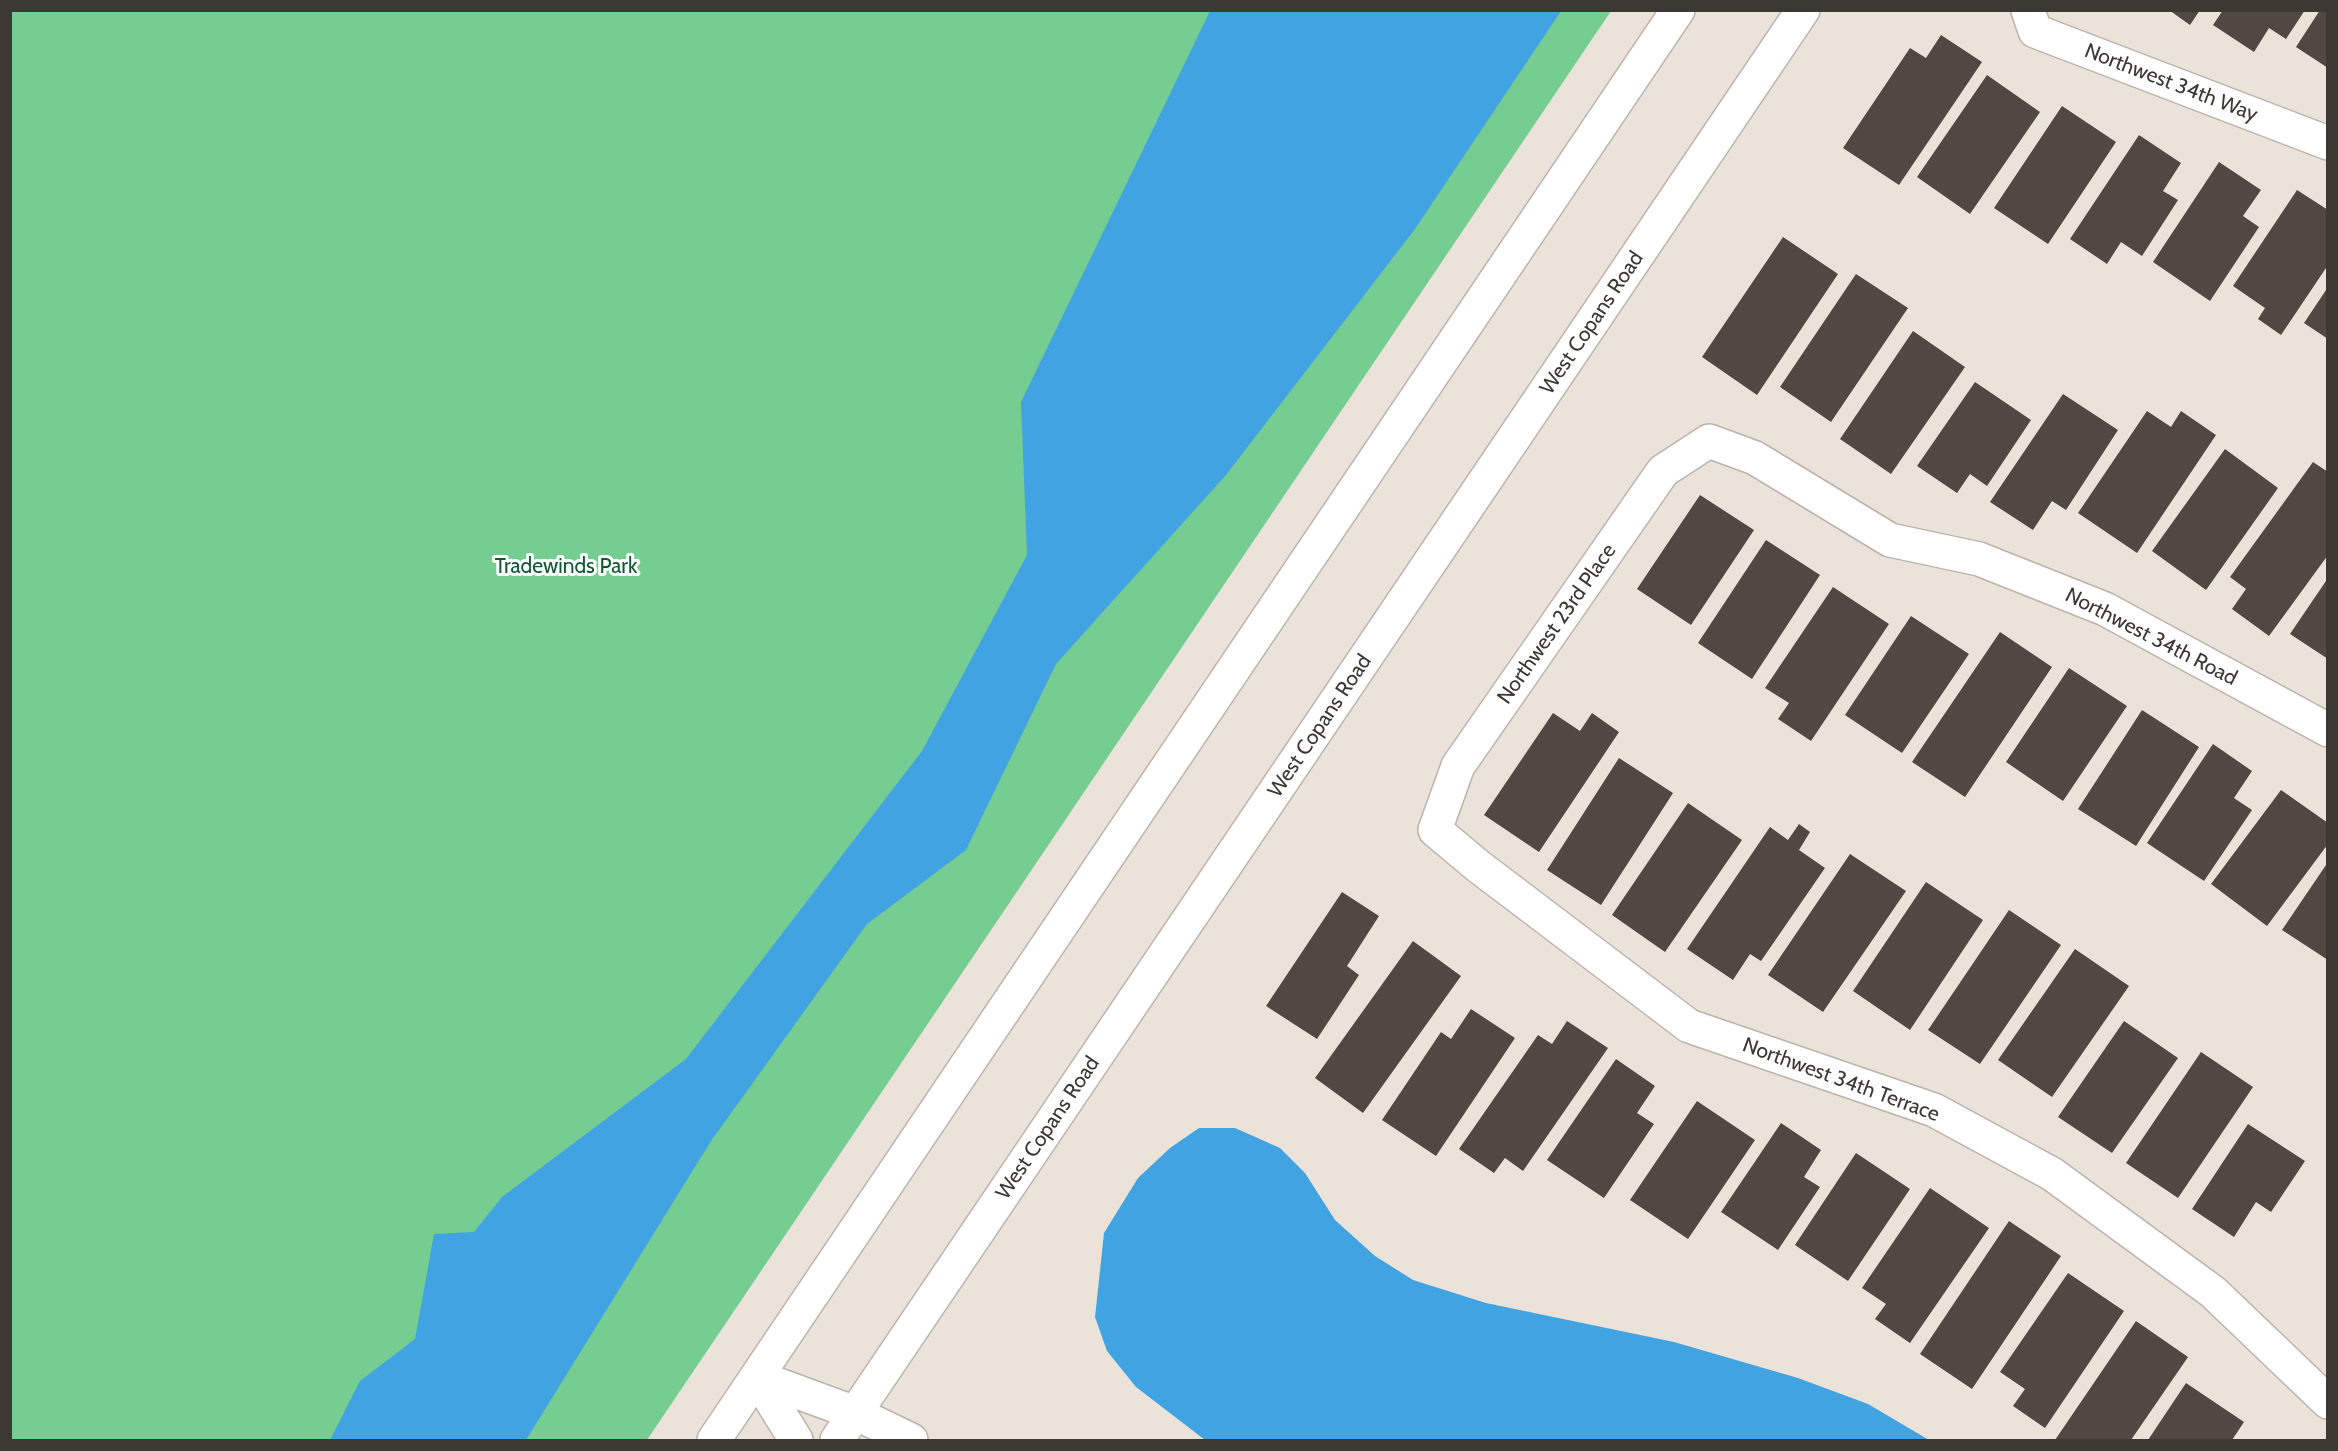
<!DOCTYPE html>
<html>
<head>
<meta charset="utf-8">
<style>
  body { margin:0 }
  #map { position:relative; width:2338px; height:1451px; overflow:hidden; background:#ebe3da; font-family:Cabin,sans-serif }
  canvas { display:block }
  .frame { position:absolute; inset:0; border:12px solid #3c3935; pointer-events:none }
</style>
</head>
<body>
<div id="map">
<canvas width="2338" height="1451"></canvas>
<div class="frame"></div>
</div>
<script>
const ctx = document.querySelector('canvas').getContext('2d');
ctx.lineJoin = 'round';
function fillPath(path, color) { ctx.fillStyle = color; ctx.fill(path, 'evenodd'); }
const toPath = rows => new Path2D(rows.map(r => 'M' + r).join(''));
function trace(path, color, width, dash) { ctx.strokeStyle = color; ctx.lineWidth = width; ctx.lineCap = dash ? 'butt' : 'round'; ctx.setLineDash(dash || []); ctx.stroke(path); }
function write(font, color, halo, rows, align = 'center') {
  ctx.font = font + ' Cabin,sans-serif'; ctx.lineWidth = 6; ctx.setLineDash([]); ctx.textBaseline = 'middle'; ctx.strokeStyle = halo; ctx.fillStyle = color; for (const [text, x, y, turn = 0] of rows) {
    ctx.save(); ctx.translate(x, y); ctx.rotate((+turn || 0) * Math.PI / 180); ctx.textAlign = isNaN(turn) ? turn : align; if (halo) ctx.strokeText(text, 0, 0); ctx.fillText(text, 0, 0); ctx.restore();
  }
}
const green = toPath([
  [11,11,1611,11,647,1440,11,1440]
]);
const water = toPath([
  [1210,11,1561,11,1415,229,1226,475,1056,664,966,850,867,924,711,1141,526,1440,330,1440,360,1381,415,1339,434,1234,474,1232,502,1197,686,1059,922,751,1027,555,1021,402],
  [1199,1128,1235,1128,1280,1148,1305,1173,1335,1220,1375,1256,1413,1280,1486,1303,1674,1342,1798,1378,1868,1404,1929,1440,1205,1440,1136,1387,1107,1351,1095,1317,1104,1233,1138,1178,1170,1148]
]);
const building = toPath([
  [2169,10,2200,10,2190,25],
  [2223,10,2305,10,2286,39,2269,28,2254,52,2213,25],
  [2320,10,2328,10,2328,68,2296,47],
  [1941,35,1982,62,1899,185,1843,148,1910,48,1926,58],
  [1987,75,2040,112,1970,214,1917,177],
  [2062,106,2116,142,2048,244,1994,208],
  [2139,135,2181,163,2163,191,2178,200,2142,256,2121,242,2107,264,2070,239],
  [2219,162,2261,190,2243,216,2259,227,2210,301,2153,262],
  [2297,190,2328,210,2328,265,2281,335,2258,319,2265,308,2233,286],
  [1783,237,1838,274,1757,395,1702,357],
  [1856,274,1908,308,1831,422,1780,387],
  [2328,287,2328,339,2304,323],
  [1913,331,1965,367,1891,474,1840,439],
  [1975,382,2031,420,1987,486,1970,474,1957,493,1917,466],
  [2063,394,2118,430,2066,510,2052,501,2033,530,1990,502],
  [2147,411,2171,427,2181,411,2216,435,2137,553,2078,513],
  [2225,449,2278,488,2206,590,2152,551],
  [2313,462,2328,472,2328,555,2269,636,2232,609,2246,589,2230,577],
  [1700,495,1754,530,1691,625,1637,589],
  [1766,540,1820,575,1752,679,1698,643],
  [2328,578,2328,659,2290,634],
  [1833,587,1889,624,1811,741,1778,719,1789,703,1765,688],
  [1911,616,1969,654,1902,753,1845,715],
  [2000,632,2052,667,1965,797,1912,762],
  [2069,668,2127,706,2063,801,2006,762],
  [2142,710,2199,747,2136,846,2078,809],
  [1553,713,1580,731,1592,713,1619,732,1539,852,1484,815],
  [2213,744,2252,771,2234,798,2252,810,2204,881,2147,843],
  [1619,758,1673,793,1601,905,1547,870],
  [2281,790,2328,823,2328,844,2267,926,2211,884],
  [1688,803,1742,840,1665,952,1612,915],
  [1799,824,1810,832,1799,850,1825,868,1761,961,1750,954,1733,980,1687,949,1770,827,1788,840],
  [1850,854,1906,891,1823,1012,1768,975],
  [2328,862,2328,960,2282,930],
  [1926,882,1983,920,1910,1030,1853,991],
  [1342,892,1379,916,1347,966,1359,975,1317,1039,1266,1006],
  [2009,910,2061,945,1980,1064,1928,1030],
  [1413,941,1461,976,1363,1113,1315,1078],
  [2075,949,2129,986,2052,1097,1998,1060],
  [1471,1009,1515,1038,1436,1156,1382,1120,1441,1032,1451,1039],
  [1567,1021,1608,1048,1523,1171,1505,1158,1494,1173,1459,1149,1538,1035,1552,1044],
  [2124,1021,2178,1058,2112,1153,2058,1117],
  [2201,1052,2253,1087,2178,1198,2126,1163],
  [1616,1059,1655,1086,1637,1113,1654,1124,1604,1198,1547,1160],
  [1697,1101,1755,1140,1688,1239,1630,1200],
  [1781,1123,1821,1150,1804,1177,1820,1187,1778,1250,1721,1212],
  [2248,1124,2305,1161,2271,1212,2256,1202,2234,1237,2192,1209],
  [1856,1153,1910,1189,1848,1281,1795,1245],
  [1930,1188,1989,1228,1910,1343,1875,1319,1886,1304,1862,1288],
  [2009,1221,2061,1256,1972,1389,1920,1354],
  [2068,1273,2124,1311,2045,1428,2013,1406,2025,1389,2000,1372],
  [2136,1321,2188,1357,2131,1440,2055,1440],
  [2186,1383,2244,1422,2232,1440,2148,1440]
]);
const minor = toPath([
  [2028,10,2035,31,2328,143],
  [2328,730,2105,609,1979,559,1890,540,1755,458,1709,441,1663,471,1458,766,1435,830,1478,866,1689,1026,1934,1110,2052,1174,2213,1292,2328,1402],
  [757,1377,855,1413,911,1440],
  [757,1377,796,1440]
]);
const secondary = toPath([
  [714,1440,1678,10],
  [837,1440,1803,10]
]);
const streetNames = [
  ["Northwest 34th Way",2171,83,21],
  ["West Copans Road",1592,323,-56],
  ["Northwest 23rd Place",1557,624,-55],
  ["Northwest 34th Road",2151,637,27],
  ["West Copans Road",1320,726,-56],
  ["Northwest 34th Terrace",1841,1080,20],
  ["West Copans Road",1048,1128,-56]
];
const parkNames = [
  ["Tradewinds Park",566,567]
];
fillPath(green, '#75cd92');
fillPath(water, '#42a3e2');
fillPath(building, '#514843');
trace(minor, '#bbb3ab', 36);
trace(secondary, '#bbb3ab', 36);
trace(minor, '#fff', 33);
trace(secondary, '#fff', 33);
write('21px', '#3c3935', '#fff', streetNames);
write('21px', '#115931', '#fff', parkNames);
</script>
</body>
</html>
